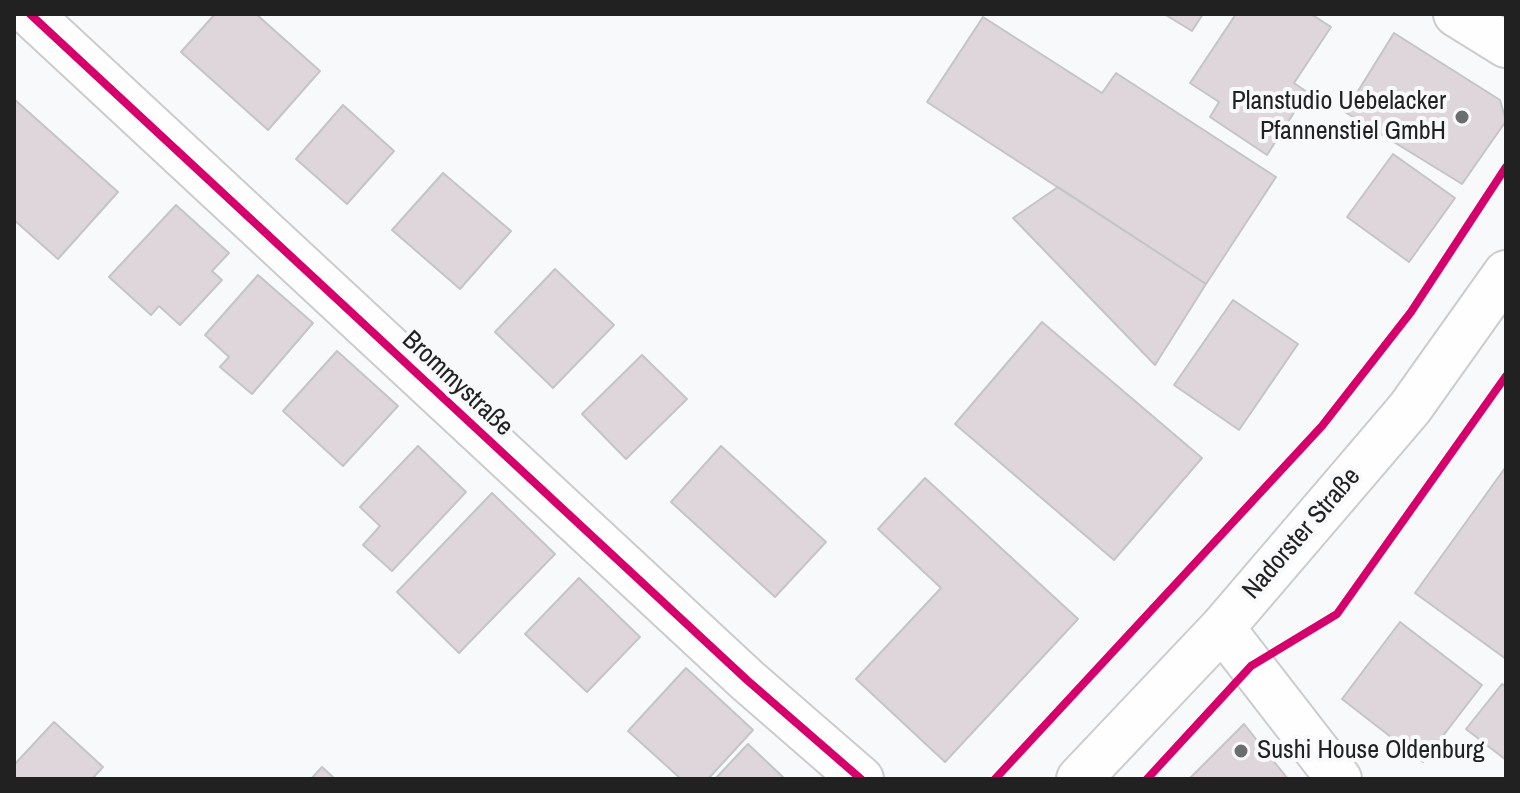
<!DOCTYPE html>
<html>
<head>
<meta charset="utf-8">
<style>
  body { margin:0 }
  #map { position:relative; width:1520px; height:793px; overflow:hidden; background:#f8f9fa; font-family:"Archivo Narrow",sans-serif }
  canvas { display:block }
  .frame { position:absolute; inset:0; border:16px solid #212122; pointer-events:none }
</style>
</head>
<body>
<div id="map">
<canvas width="1520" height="793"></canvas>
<div class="frame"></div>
</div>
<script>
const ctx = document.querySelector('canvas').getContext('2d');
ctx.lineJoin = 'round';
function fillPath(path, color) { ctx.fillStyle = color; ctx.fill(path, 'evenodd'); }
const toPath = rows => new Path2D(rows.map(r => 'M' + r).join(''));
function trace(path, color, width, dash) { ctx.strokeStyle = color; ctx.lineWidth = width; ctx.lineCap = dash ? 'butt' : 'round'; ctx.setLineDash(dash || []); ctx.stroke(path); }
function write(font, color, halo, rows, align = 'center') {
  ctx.font = font + ' "Archivo Narrow",sans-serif'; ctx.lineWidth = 8; ctx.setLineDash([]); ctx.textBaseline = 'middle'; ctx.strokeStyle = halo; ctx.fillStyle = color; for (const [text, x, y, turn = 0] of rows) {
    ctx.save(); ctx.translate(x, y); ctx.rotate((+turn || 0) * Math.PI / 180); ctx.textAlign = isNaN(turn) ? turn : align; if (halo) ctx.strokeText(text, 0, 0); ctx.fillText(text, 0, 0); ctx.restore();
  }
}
const building = toPath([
  [215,14,256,14,320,71,268,130,181,52,215,14],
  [1164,14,1203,14,1192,31,1164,14],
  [1236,14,1311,14,1331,27,1294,83,1307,92,1267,155,1210,117,1219,102,1190,83,1236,14],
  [983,17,1102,93,1116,73,1276,177,1206,284,927,102,983,17],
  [1394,33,1500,100,1506,121,1462,184,1345,112,1394,33],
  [14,99,118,192,58,259,14,220,14,99],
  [343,105,394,151,347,204,296,159,343,105],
  [1393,154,1455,198,1409,262,1347,217,1393,154],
  [443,173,511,231,460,289,392,230,443,173],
  [1058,187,1206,284,1155,365,1013,218,1058,187],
  [176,205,229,253,212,271,222,280,180,325,159,306,151,315,109,277,176,205],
  [555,269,614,325,553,388,495,332,555,269],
  [258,275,313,323,252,394,220,367,229,357,205,335,258,275],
  [1233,300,1298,344,1239,430,1174,385,1233,300],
  [1042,322,1202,458,1114,560,955,424,1042,322],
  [337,351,398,406,343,466,283,411,337,351],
  [642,355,687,399,626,459,582,414,642,355],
  [418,446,466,492,392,571,363,545,380,526,360,507,418,446],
  [721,446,826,542,775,597,671,502,721,446],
  [1505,468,1506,469,1506,659,1415,593,1505,468],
  [925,478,1078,619,945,762,856,679,941,588,878,529,925,478],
  [492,493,555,554,459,653,397,592,492,493],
  [579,578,640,637,587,692,525,634,579,578],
  [1400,622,1482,685,1423,762,1342,699,1400,622],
  [686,668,753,730,708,779,681,779,628,731,686,668],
  [1502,684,1506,687,1506,760,1466,729,1502,684],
  [54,722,103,767,92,779,14,779,14,765,54,722],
  [1244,724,1288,779,1189,779,1244,724],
  [748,744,785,779,715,779,748,744],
  [322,767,335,779,311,779,322,767]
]);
const minor = toPath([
  [30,14,747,680,861,779],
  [1456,14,1506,45],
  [1222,628,1339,779],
  [1079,779,1222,628,1364,462,1410,408,1506,273]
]);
const cycleway = toPath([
  [30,14,747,680,861,779],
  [995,779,1322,426,1411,312,1506,167],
  [1147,779,1251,666,1337,614,1506,376]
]);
const markers = [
  [1462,117,8,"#6c6d6e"],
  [1241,751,8,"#6c6d6e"]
];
const poiNames = [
  ["Planstudio Uebelacker",1446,102],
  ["Pfannenstiel GmbH",1446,132],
  ["Sushi House Oldenburg",1257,751,"left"]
];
const streetNames = [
  ["Brommystraße",457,384,43],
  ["Nadorster Straße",1302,534,-49]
];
fillPath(building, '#ded6da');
trace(building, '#c4c5c5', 2);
trace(minor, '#cccccd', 48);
trace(minor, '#fefefe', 44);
trace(cycleway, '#d6006c', 8);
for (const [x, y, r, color] of markers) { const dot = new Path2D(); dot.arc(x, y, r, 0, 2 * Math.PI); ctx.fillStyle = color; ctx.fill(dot); trace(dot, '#f7f9fb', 3); }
write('26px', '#212122', '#f7f9fb', poiNames, 'right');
write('26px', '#212122', '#f7f9fb', streetNames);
</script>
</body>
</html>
